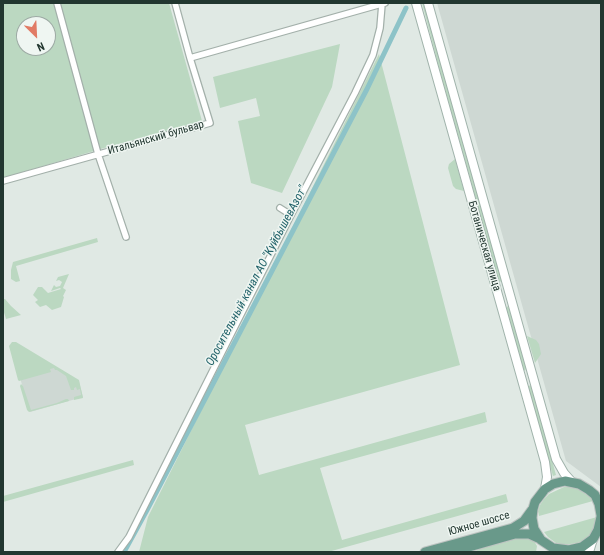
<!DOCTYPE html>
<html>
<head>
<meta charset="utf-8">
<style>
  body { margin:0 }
  #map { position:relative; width:604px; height:555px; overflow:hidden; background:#e0e9e4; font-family:"Roboto Condensed",sans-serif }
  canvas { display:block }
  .frame { position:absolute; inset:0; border:4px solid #223730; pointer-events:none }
  .north { position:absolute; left:16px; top:16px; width:40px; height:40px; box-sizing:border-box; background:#eff6f2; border:1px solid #9daaa4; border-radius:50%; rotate:156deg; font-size:11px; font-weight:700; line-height:16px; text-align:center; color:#223730 }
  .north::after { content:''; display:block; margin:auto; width:14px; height:18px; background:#e17b65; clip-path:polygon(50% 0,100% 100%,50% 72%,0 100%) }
</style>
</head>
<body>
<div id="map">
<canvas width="604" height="555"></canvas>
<div class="frame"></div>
<div class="north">N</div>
</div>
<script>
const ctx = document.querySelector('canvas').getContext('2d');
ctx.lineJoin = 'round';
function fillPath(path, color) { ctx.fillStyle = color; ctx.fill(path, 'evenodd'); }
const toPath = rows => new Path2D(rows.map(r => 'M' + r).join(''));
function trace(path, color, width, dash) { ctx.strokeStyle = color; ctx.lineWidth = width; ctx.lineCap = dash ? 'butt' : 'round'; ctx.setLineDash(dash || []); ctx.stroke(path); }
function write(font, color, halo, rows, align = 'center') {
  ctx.font = font + ' "Roboto Condensed",sans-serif'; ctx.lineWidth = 3; ctx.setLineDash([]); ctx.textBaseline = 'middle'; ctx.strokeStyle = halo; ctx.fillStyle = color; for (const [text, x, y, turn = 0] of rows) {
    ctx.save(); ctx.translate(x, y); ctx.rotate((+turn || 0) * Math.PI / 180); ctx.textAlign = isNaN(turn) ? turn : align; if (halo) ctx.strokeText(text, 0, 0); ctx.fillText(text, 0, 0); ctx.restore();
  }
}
const built = toPath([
  [437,3,601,3,601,487,566,461],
  [16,345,68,374,79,382,83,397,30,412,11,347]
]);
const green = toPath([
  [3,3,169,3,202,121,104,148,3,178],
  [24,24,48,24,48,48,24,48],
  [422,3,426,3,503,281,502,282,499,281,441,75],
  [340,44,332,87,282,193,251,183,238,121,260,116,256,98,220,108,213,77],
  [379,54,460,365,245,425,259,475,485,412,487,422,320,468,342,540,506,494,508,502,328,552,139,552,148,517],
  [455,159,464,191,456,189,453,186,448,168,449,164],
  [97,238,98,242,16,266,20,281,16,282,11,279,11,270,13,262],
  [69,274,63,288,66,290,63,296,64,297,61,307,52,310,46,305,40,307,35,302,38,300,33,295,38,287,42,287,48,293,61,289,60,288,51,291,54,285,56,287,60,286,62,282,59,280,56,281,58,277],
  [3,299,5,299,11,306,21,315,6,319,3,309],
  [507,306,509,308,526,368,525,371,523,369,506,309],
  [527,336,536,340,539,344,541,354,535,363],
  [12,342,16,342,79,380,83,398,74,400,74,397,81,395,80,389,77,390,76,387,74,388,74,390,71,390,66,376,57,370,55,370,54,368,50,369,51,372,19,381,18,380,9,346],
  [21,384,23,386,31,410,57,403,66,399,68,399,69,401,29,412,27,410,20,386],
  [530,385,532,387,556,475,553,476,528,388],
  [133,460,134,465,3,502,3,496],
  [564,487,571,487,578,489,590,497,593,501,539,516,538,511,540,505,544,499,549,494],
  [597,517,597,524,590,536,578,543,563,545,556,543,548,537,544,532],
  [525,537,534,541,537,546,536,552,479,552,476,550,516,538]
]);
const canal = toPath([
  [124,552,147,510,367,89,406,8]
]);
const minor = toPath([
  [57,3,98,154,126,237],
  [175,3,190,58],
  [3,181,210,123,190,58,385,3],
  [280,208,291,215],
  [118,552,129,537,291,215,355,93,373,55,380,28,382,4]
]);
const secondary = toPath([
  [416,3,545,462,547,477,545,489],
  [428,3,556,459,564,473,572,482],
  [589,552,593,539]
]);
const primary = toPath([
  [601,515,599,504,595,495,589,490,579,484,565,481,553,484,545,489,535,502,533,509,532,518,534,529,541,540,553,548,569,550,582,547,593,539,598,530,601,517],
  [425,552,513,528,524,521,532,510],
  [451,552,515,534,529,534,540,539]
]);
const streetNames = [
  ["Итальянский бульвар",156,138,-16],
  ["Ботаническая улица",484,246,74],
  ["Южное шоссе",479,524,-16]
];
const waterNames = [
  ["Оросительный канал АО \"КуйбышевАзот\"",257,276,-62]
];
fillPath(built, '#ced8d3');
fillPath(green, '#bbd8c1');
trace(canal, '#8dc3c8', 5);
trace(minor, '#a3b0aa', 8);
trace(secondary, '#a0b3ab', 10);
trace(primary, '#bdc3c1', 11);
trace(minor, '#fff', 5.5);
trace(secondary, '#fff', 8);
trace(primary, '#69998a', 9);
write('11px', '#223730', '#eff6f2', streetNames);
write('italic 12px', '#24646b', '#eff6f2', waterNames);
</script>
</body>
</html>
